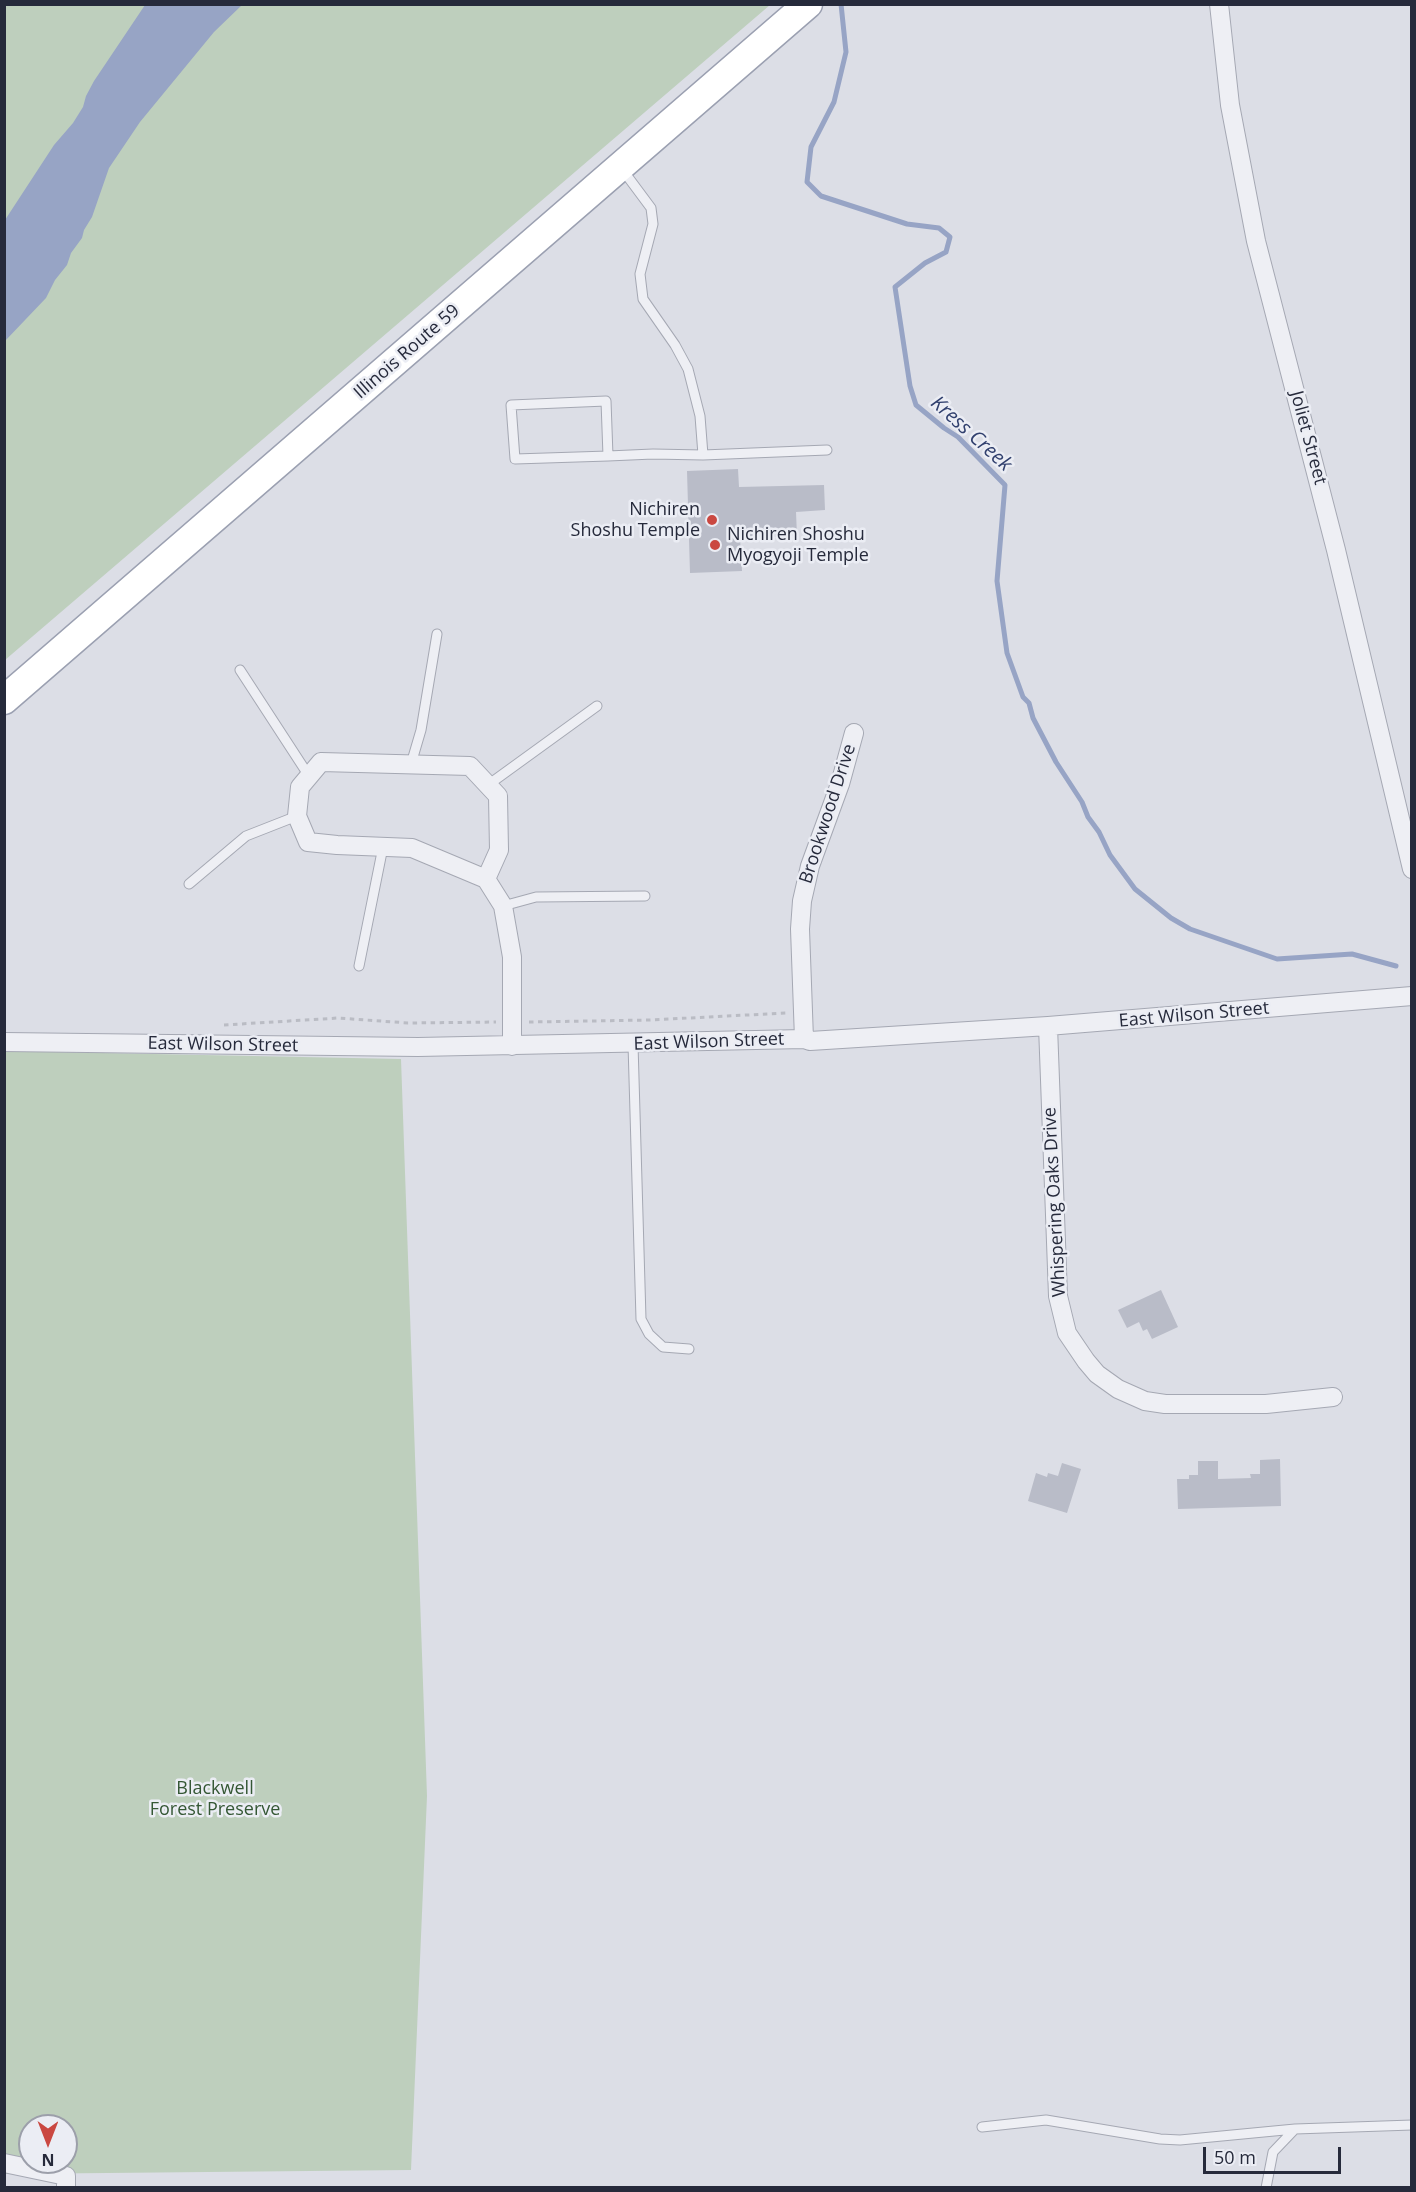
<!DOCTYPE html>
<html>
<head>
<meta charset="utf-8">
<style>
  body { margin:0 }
  #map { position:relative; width:1416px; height:2192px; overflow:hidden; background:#dcdee6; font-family:"Open Sans",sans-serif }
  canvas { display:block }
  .frame { position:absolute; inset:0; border:6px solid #262a3b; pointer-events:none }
  .north { position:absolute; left:18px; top:2114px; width:60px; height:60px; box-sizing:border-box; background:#ebedf4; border:2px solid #9c9faa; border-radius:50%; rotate:180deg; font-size:16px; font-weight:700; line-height:24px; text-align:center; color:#262a3b }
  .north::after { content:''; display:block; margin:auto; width:21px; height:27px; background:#ca4841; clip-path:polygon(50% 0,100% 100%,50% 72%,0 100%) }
  .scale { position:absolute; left:1203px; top:2147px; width:138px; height:27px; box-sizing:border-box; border:3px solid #262a3b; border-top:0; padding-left:8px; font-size:18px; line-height:21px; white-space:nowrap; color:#262a3b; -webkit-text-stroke:4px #ebedf4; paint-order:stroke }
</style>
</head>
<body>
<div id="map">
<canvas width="1416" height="2192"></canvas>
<div class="frame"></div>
<div class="north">N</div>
<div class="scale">50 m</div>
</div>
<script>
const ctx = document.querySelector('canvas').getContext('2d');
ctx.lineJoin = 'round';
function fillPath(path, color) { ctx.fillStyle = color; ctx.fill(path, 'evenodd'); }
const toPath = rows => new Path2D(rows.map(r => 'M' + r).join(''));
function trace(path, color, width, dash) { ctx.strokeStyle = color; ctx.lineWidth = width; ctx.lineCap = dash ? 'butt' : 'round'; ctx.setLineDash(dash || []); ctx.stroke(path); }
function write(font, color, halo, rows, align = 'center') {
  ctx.font = font + ' "Open Sans",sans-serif'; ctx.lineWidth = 5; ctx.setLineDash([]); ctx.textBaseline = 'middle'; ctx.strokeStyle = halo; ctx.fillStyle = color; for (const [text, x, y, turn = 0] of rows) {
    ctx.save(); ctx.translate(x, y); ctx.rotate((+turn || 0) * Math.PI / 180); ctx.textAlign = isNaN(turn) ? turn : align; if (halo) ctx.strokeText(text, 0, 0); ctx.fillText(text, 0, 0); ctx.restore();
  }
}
const green = toPath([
  [5,5,770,5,5,660],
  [5,1051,401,1059,427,1796,411,2170,5,2174],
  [30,2126,66,2126,66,2162,30,2162]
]);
const water = toPath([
  [145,5,242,5,214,32,140,122,109,168,92,217,84,230,82,238,71,253,67,265,55,280,46,298,5,341,5,220,54,145,73,123,83,107,86,96,94,81]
]);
const stream = toPath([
  [841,4,846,52,834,102,811,147,807,182,821,196,907,224,939,228,950,237,946,252,925,263,895,287,910,386,916,405,944,428,958,437,1005,485,997,581,1007,653,1023,697,1029,703,1033,718,1056,762,1082,802,1088,817,1099,832,1110,855,1135,889,1171,918,1190,929,1277,959,1352,954,1396,966]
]);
const building = toPath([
  [738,469,739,487,824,485,825,510,796,512,797,536,740,538,742,571,690,573,687,471],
  [1161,1290,1178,1327,1152,1339,1147,1329,1143,1331,1139,1322,1127,1328,1118,1310],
  [1280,1459,1281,1506,1178,1509,1177,1479,1189,1479,1189,1475,1198,1475,1198,1461,1218,1461,1218,1479,1251,1478,1250,1474,1260,1474,1260,1460],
  [1062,1463,1081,1469,1067,1513,1028,1501,1036,1473,1047,1477,1048,1473,1058,1476]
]);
const path = toPath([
  [529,1022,650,1020,786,1013],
  [224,1025,338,1018,408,1023,496,1022]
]);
const service = toPath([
  [622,169,651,208,653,224,640,274,643,299,675,345,688,369,700,416,703,455],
  [608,456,606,401,511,405,515,459,608,456,653,454,703,455,827,450],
  [240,670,309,776],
  [411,764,421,730,437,634],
  [488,785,597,706],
  [189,884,246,836,297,816],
  [503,906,536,897,645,896],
  [359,966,383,847],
  [633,1044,641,1319,649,1334,663,1347,689,1349],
  [982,2127,1046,2120,1160,2139,1180,2140,1295,2129],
  [1266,2188,1273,2152,1295,2129,1412,2125]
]);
const minor = toPath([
  [1219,4,1230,105,1256,241,1336,550,1412,869],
  [321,762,470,766,498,796,499,850,486,879,412,848,337,845,308,842,297,816,300,787,321,762],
  [486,879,503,906,512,957,512,1046],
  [1048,1026,1058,1296,1067,1333,1086,1361,1097,1374,1118,1389,1145,1401,1165,1404,1266,1404,1333,1397],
  [804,1039,800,929,802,901,810,866,840,784,854,733],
  [4,1042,418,1047,804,1039,810,1041,1048,1026,1412,996],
  [4,2163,66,2176,66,2188]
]);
const primary = toPath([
  [4,700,808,4]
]);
const markers = [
  [712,520,6,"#ca4841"],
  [715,545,6,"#ca4841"]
];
const streetNames = [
  ["Illinois Route 59",407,352,-41],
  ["Joliet Street",1308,438,75],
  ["Brookwood Drive",828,814,-72],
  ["East Wilson Street",1194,1015,-5],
  ["East Wilson Street",709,1042,-2],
  ["East Wilson Street",223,1045,1],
  ["Whispering Oaks Drive",1055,1202,-93]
];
const poiNames = [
  ["Nichiren",700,510],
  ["Shoshu Temple",700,531],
  ["Nichiren Shoshu",727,535,"left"],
  ["Myogyoji Temple",727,556,"left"]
];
const parkNames = [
  ["Blackwell",215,1789],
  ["Forest Preserve",215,1810]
];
const waterNames = [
  ["Kress Creek",971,434,42]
];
fillPath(green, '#becfbd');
fillPath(water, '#97a4c5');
trace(stream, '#97a4c5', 5);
fillPath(building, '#b9bcc8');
trace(service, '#a5a8b3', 11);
trace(minor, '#a5a8b3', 20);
trace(primary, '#9ba0b1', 31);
trace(path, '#babcc4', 3, [4.5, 4.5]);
trace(service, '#eeeff4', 9);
trace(minor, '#eeeff4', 18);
trace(primary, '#fff', 28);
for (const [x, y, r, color] of markers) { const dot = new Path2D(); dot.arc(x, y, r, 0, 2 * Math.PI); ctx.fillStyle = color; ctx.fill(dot); trace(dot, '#ebedf4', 2); }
write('18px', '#262a3b', '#ebedf4', streetNames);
write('18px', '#262a3b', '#ebedf4', poiNames, 'right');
write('18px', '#345734', '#ebedf4', parkNames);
write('italic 20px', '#31406e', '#ebedf4', waterNames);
</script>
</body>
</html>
